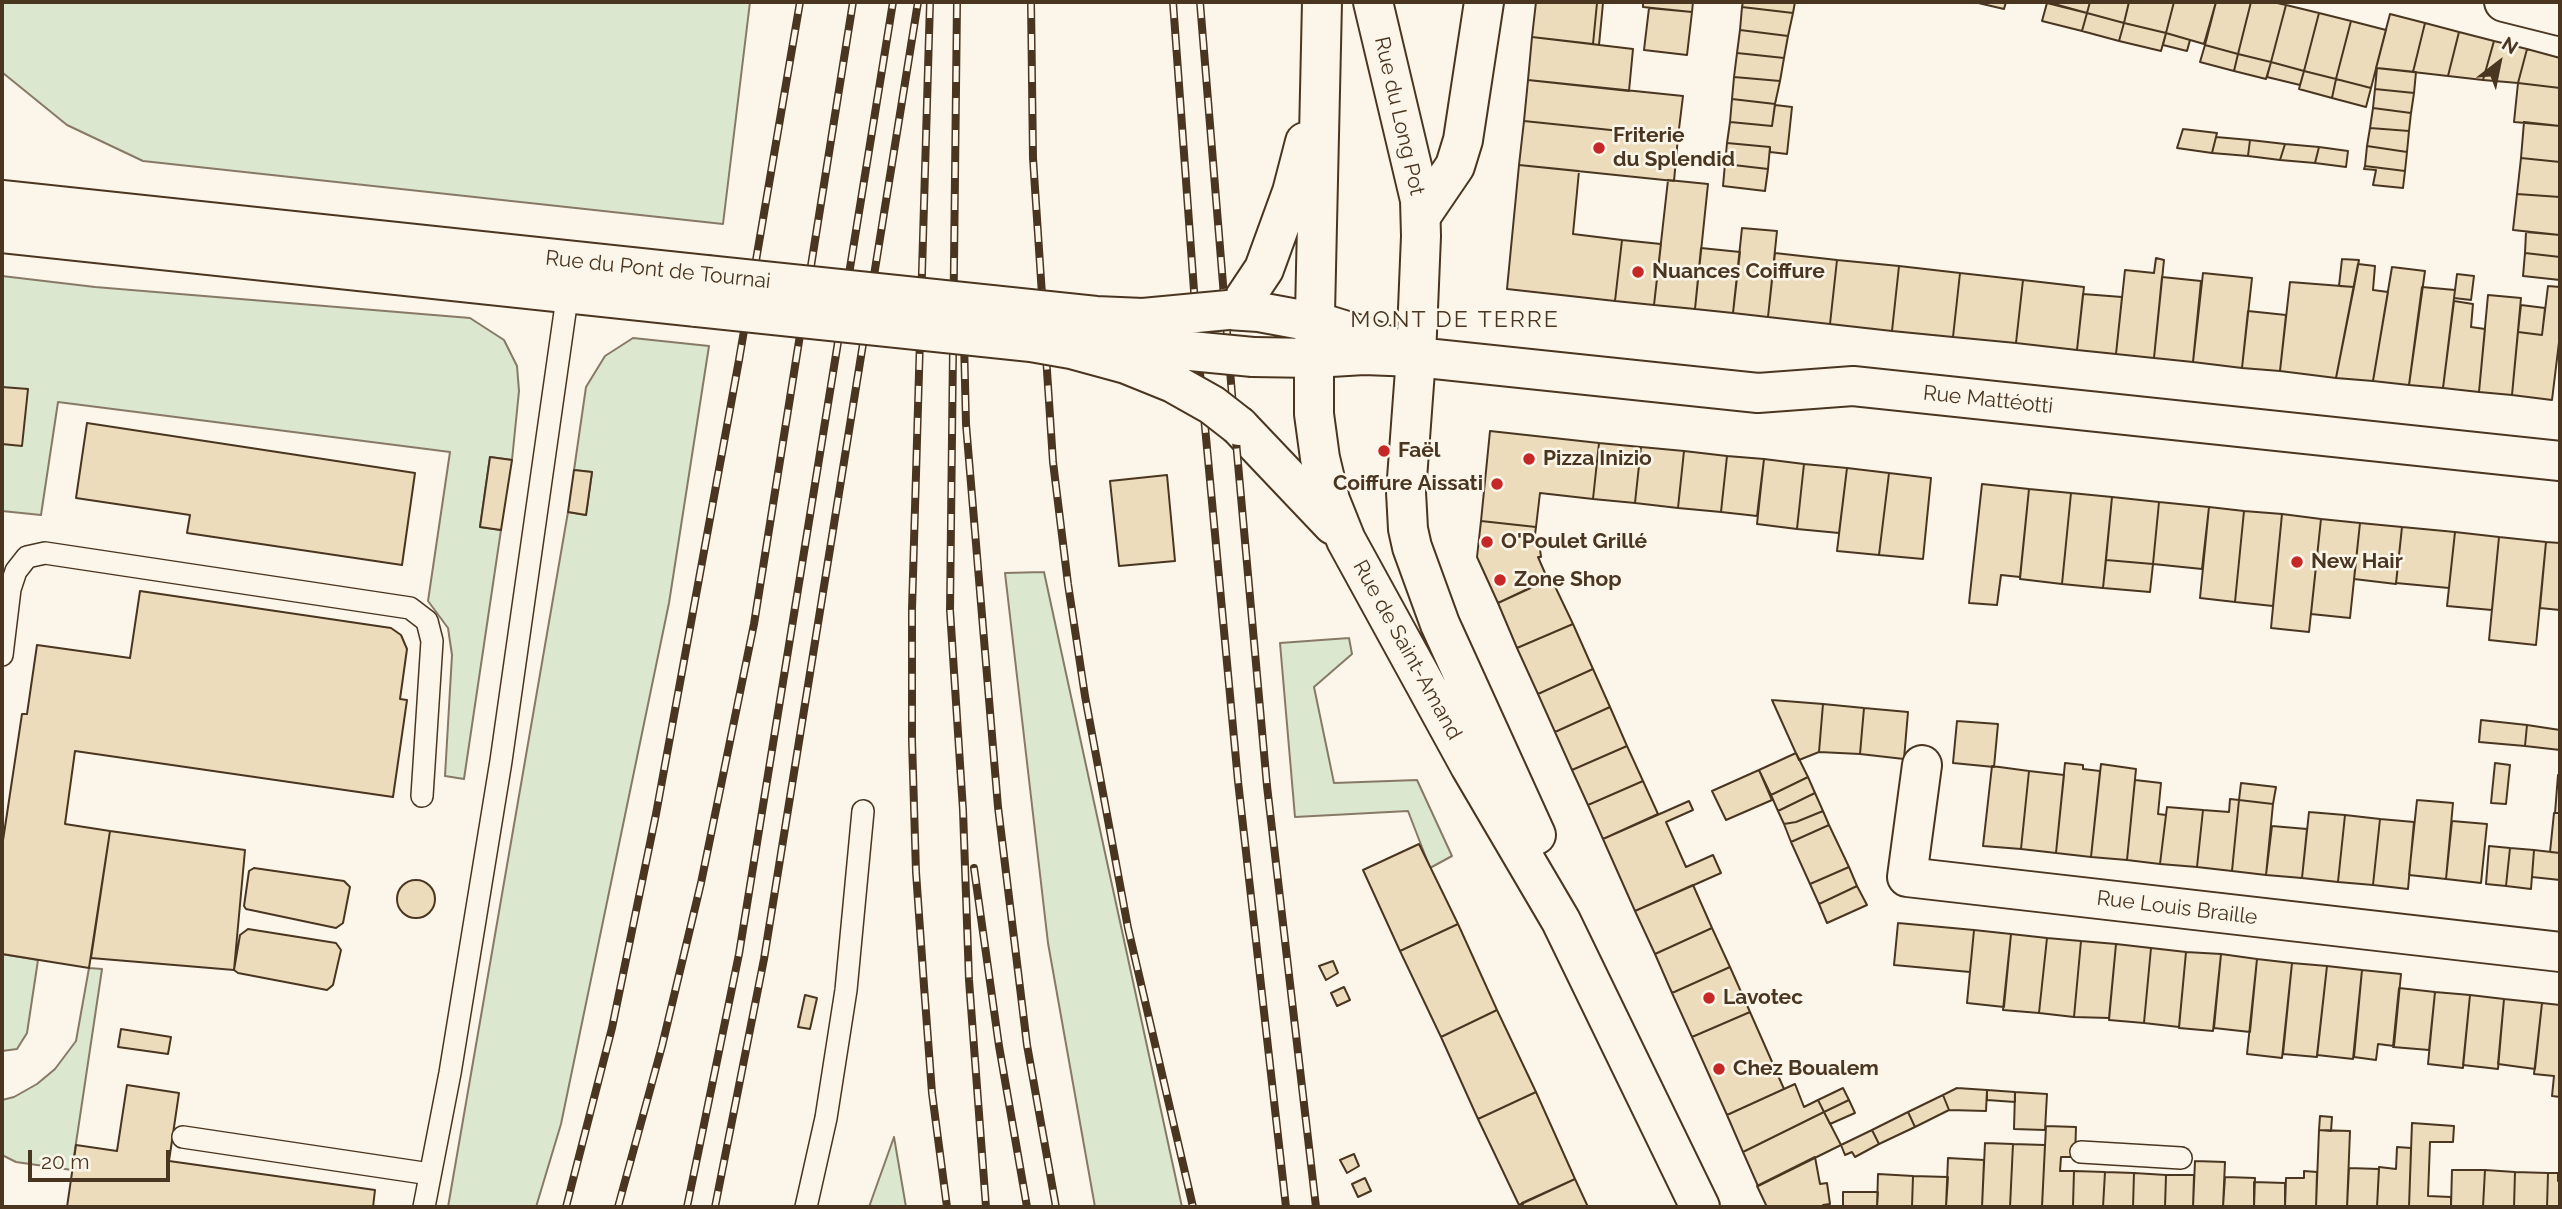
<!DOCTYPE html>
<html>
<head>
<meta charset="utf-8">
<style>
  body { margin:0 }
  #map { position:relative; width:2562px; height:1209px; overflow:hidden; background:#fbf6e9; font-family:Raleway,sans-serif }
  canvas { display:block }
  .frame { position:absolute; inset:0; border:4px solid #4a3520; pointer-events:none }
  .north { position:absolute; left:2464px; top:28px; width:70px; height:70px; -webkit-text-stroke:5px #fbf6e9; paint-order:stroke; rotate:32deg; font-size:19px; font-weight:700; line-height:28px; text-align:center; color:#4a3520 }
  .north::after { content:''; display:block; margin:auto; width:24px; height:32px; background:#4a3520; clip-path:polygon(50% 0,100% 100%,50% 72%,0 100%) }
  .scale { position:absolute; left:28px; top:1150px; width:142px; height:32px; box-sizing:border-box; border:4px solid #4a3520; border-top:0; padding-left:9px; font-size:21px; line-height:24px; white-space:nowrap; color:#4a3520; -webkit-text-stroke:5px #fbf6e9; paint-order:stroke }
</style>
</head>
<body>
<div id="map">
<canvas width="2562" height="1209"></canvas>
<div class="frame"></div>
<div class="north">N</div>
<div class="scale">20 m</div>
</div>
<script>
const ctx = document.querySelector('canvas').getContext('2d');
ctx.lineJoin = 'round';
function fillPath(path, color) { ctx.fillStyle = color; ctx.fill(path, 'evenodd'); }
const toPath = rows => new Path2D(rows.map(r => 'M' + r).join(''));
function trace(path, color, width, dash) { ctx.strokeStyle = color; ctx.lineWidth = width; ctx.lineCap = dash ? 'butt' : 'round'; ctx.setLineDash(dash || []); ctx.stroke(path); }
function write(font, color, halo, rows, align = 'center') {
  ctx.font = font + ' Raleway,sans-serif'; ctx.lineWidth = 5; ctx.setLineDash([]); ctx.textBaseline = 'middle'; ctx.strokeStyle = halo; ctx.fillStyle = color; for (const [text, x, y, turn = 0] of rows) {
    ctx.save(); ctx.translate(x, y); ctx.rotate((+turn || 0) * Math.PI / 180); ctx.textAlign = isNaN(turn) ? turn : align; if (halo) ctx.strokeText(text, 0, 0); ctx.fillText(text, 0, 0); ctx.restore();
  }
}
const green = toPath([
  [2,2,750,2,723,224,143,161,67,125,3,73,2,2],
  [2,276,95,287,470,318,504,340,517,366,519,391,512,460,490,457,480,527,501,530,464,779,445,776,452,655,448,628,428,601,450,452,58,402,41,515,2,511,2,276],
  [633,338,709,346,669,603,561,1124,536,1207,448,1207,568,512,586,515,592,472,574,470,586,387,605,356,633,338],
  [1044,572,1182,1207,1095,1207,1048,943,1005,573,1044,572],
  [1349,638,1352,654,1314,687,1334,783,1417,780,1452,856,1430,868,1408,811,1295,817,1280,643,1349,638],
  [2,954,38,960,27,1033,17,1049,2,1051,2,954],
  [89,968,102,969,72,1170,16,1162,2,1155,2,1100,14,1097,37,1084,55,1069,76,1041,89,968],
  [894,1137,906,1207,869,1207,894,1137]
]);
const building = toPath([
  [1536,2,1597,3,1593,44,1532,37,1536,2],
  [1600,2,1603,3,1599,45,1593,44,1597,3,1600,2],
  [1643,2,1693,2,1692,12,1643,7,1643,2],
  [1743,2,1795,2,1793,13,1742,7,1743,2],
  [1974,2,2006,2,2004,9,1974,2],
  [2047,2,2090,2,2087,13,2047,2],
  [2090,2,2129,2,2124,23,2087,13,2090,2],
  [2129,2,2174,2,2166,33,2124,23,2129,2],
  [2174,2,2216,2,2204,44,2166,33,2174,2],
  [2216,2,2251,2,2238,54,2205,45,2216,2],
  [2251,2,2273,2,2286,5,2271,62,2238,54,2251,2],
  [2047,3,2087,13,2082,31,2042,21,2047,3],
  [2286,5,2319,13,2304,71,2271,62,2286,5],
  [1742,7,1793,13,1788,36,1740,30,1742,7],
  [1649,8,1692,12,1687,55,1644,50,1649,8],
  [2087,13,2124,23,2119,41,2082,31,2087,13],
  [2319,13,2351,21,2336,79,2304,71,2319,13],
  [2390,14,2425,23,2413,72,2376,68,2390,14],
  [2351,21,2386,30,2371,88,2336,79,2351,21],
  [2124,23,2166,33,2161,51,2119,41,2124,23],
  [2425,23,2459,32,2448,76,2413,72,2425,23],
  [1740,30,1788,36,1784,58,1737,53,1740,30],
  [2459,32,2494,41,2483,80,2448,76,2459,32],
  [2166,33,2190,40,2187,51,2163,45,2166,33],
  [1532,37,1633,49,1629,91,1528,80,1532,37],
  [2494,41,2527,49,2518,83,2483,80,2494,41],
  [2205,45,2238,54,2234,71,2200,62,2205,45],
  [2527,49,2560,58,2560,88,2518,83,2527,49],
  [1737,53,1784,58,1780,81,1734,77,1737,53],
  [2238,54,2271,62,2266,79,2234,71,2238,54],
  [2271,62,2304,71,2300,85,2267,77,2271,62],
  [2377,68,2416,72,2414,93,2375,89,2377,68],
  [2304,71,2336,79,2332,98,2299,89,2304,71],
  [1734,77,1780,81,1775,104,1732,99,1734,77],
  [2336,79,2371,88,2366,107,2332,98,2336,79],
  [1528,80,1683,96,1678,137,1524,121,1528,80],
  [2518,83,2560,88,2560,126,2514,122,2518,83],
  [2375,89,2414,93,2411,113,2373,108,2375,89],
  [1732,99,1775,104,1772,126,1730,122,1732,99],
  [1775,105,1792,107,1787,154,1770,152,1770,147,1727,143,1730,122,1772,126,1775,105],
  [2373,108,2411,113,2409,131,2370,128,2373,108],
  [1524,121,1678,137,1674,181,1519,165,1524,121],
  [2524,122,2560,126,2560,162,2521,158,2524,122],
  [2370,128,2409,131,2407,152,2367,146,2370,128],
  [2183,129,2217,133,2212,153,2177,148,2183,129],
  [2216,137,2250,140,2248,156,2212,153,2216,137],
  [2250,140,2285,144,2280,160,2248,156,2250,140],
  [1727,143,1770,147,1768,169,1725,164,1727,143],
  [2285,144,2319,147,2315,163,2280,160,2285,144],
  [2367,146,2407,152,2405,171,2365,166,2367,146],
  [2319,147,2348,151,2346,167,2315,163,2319,147],
  [2521,158,2560,162,2560,197,2517,194,2521,158],
  [1725,164,1768,169,1765,191,1723,186,1725,164],
  [1519,165,1579,171,1573,234,1622,240,1615,301,1507,289,1519,165],
  [2365,166,2405,171,2403,188,2373,185,2376,170,2364,169,2365,166],
  [1668,180,1708,184,1695,309,1654,305,1668,180],
  [2517,194,2560,197,2560,235,2513,230,2517,194],
  [1742,228,1777,231,1768,317,1733,313,1742,228],
  [2526,232,2560,235,2560,257,2525,253,2526,232],
  [1622,240,1661,244,1654,305,1615,301,1622,240],
  [1701,248,1740,252,1733,313,1695,309,1701,248],
  [1775,253,1837,260,1830,324,1768,317,1775,253],
  [2525,253,2560,257,2560,280,2523,276,2525,253],
  [2156,258,2164,260,2154,358,2116,354,2125,270,2154,273,2156,258],
  [2342,259,2359,260,2354,287,2339,286,2342,259],
  [1837,260,1899,266,1892,331,1830,324,1837,260],
  [2358,264,2375,266,2373,290,2388,292,2373,381,2336,378,2358,264],
  [1899,266,1960,273,1953,337,1892,331,1899,266],
  [2392,267,2425,271,2409,385,2373,381,2392,267],
  [1960,273,2023,280,2016,343,1953,337,1960,273],
  [2203,273,2252,278,2242,368,2193,362,2203,273],
  [2457,274,2474,276,2471,300,2454,298,2457,274],
  [2162,277,2201,281,2193,362,2154,358,2162,277],
  [2023,280,2084,287,2077,350,2016,343,2023,280],
  [2290,282,2354,287,2336,378,2280,371,2290,282],
  [2548,286,2560,287,2560,334,2552,400,2512,395,2518,332,2542,335,2548,286],
  [2422,287,2455,290,2443,388,2409,385,2422,287],
  [2083,294,2122,297,2116,354,2077,350,2083,294],
  [2488,295,2521,298,2512,395,2479,392,2488,295],
  [2454,301,2473,304,2471,327,2485,329,2479,392,2443,388,2454,301],
  [2521,305,2545,308,2542,335,2518,332,2521,305],
  [2248,311,2286,315,2280,371,2242,368,2248,311],
  [2,387,28,389,22,446,2,444,2,387],
  [87,423,415,473,402,565,187,533,190,515,76,498,87,423],
  [1490,431,1599,443,1593,499,1540,493,1536,527,1481,521,1490,431],
  [1599,443,1641,447,1635,503,1593,499,1599,443],
  [1641,447,1684,451,1678,508,1635,503,1641,447],
  [1684,451,1727,456,1721,512,1678,508,1684,451],
  [1727,456,1764,459,1757,516,1721,512,1727,456],
  [490,457,512,460,501,530,480,527,490,457],
  [1764,459,1804,464,1797,529,1757,524,1764,459],
  [1804,464,1847,468,1839,533,1797,529,1804,464],
  [1847,468,1889,473,1879,555,1837,551,1847,468],
  [574,470,592,472,586,515,568,512,574,470],
  [1889,473,1931,478,1923,559,1879,555,1889,473],
  [1167,475,1175,561,1119,566,1110,481,1167,475],
  [1982,484,2029,489,2020,577,2001,575,1997,605,1969,603,1982,484],
  [2029,489,2071,493,2062,584,2020,579,2029,489],
  [2071,493,2112,497,2103,588,2062,584,2071,493],
  [2112,497,2159,502,2153,564,2106,560,2112,497],
  [2159,502,2209,507,2202,569,2153,564,2159,502],
  [2209,507,2244,511,2235,602,2200,598,2209,507],
  [2244,511,2282,514,2273,606,2235,602,2244,511],
  [2282,514,2321,519,2309,632,2271,628,2282,514],
  [2321,519,2360,523,2350,618,2311,614,2321,519],
  [1481,521,1536,527,1534,542,1539,542,1541,557,1538,557,1548,580,1498,603,1477,557,1481,521],
  [2360,523,2402,527,2396,584,2354,579,2360,523],
  [2402,527,2455,532,2449,588,2396,583,2402,527],
  [2455,532,2499,537,2492,610,2447,606,2455,532],
  [2499,537,2546,542,2536,645,2489,640,2499,537],
  [2546,542,2560,543,2560,610,2540,608,2546,542],
  [2106,560,2153,564,2150,592,2103,588,2106,560],
  [1551,578,1573,624,1517,648,1498,603,1551,578],
  [140,591,391,628,401,635,407,649,400,699,407,700,393,797,75,751,65,824,110,831,89,968,2,954,2,847,22,714,27,714,37,645,130,658,140,591],
  [1573,624,1593,669,1538,694,1517,648,1573,624],
  [1593,669,1610,707,1555,732,1538,694,1593,669],
  [1772,700,1823,704,1819,752,1799,760,1772,700],
  [1823,704,1864,708,1860,754,1819,752,1823,704],
  [1610,707,1627,746,1572,770,1555,732,1610,707],
  [1864,708,1908,712,1904,759,1860,754,1864,708],
  [2481,720,2527,725,2525,746,2479,742,2481,720],
  [1957,721,1998,724,1994,767,1953,763,1957,721],
  [2527,725,2560,730,2560,750,2525,746,2527,725],
  [1627,746,1643,781,1588,805,1572,770,1627,746],
  [1796,753,1808,777,1771,795,1759,770,1796,753],
  [2065,763,2083,765,2083,769,2100,771,2091,857,2056,853,2065,763],
  [2495,763,2510,765,2506,804,2491,803,2495,763],
  [2101,764,2136,769,2127,860,2091,857,2101,764],
  [1992,766,2029,771,2021,849,1983,846,1992,766],
  [1759,770,1772,800,1726,820,1712,791,1759,770],
  [2029,771,2064,775,2056,853,2021,849,2029,771],
  [2558,775,2560,775,2560,813,2555,813,2558,775],
  [1808,777,1815,793,1778,811,1771,795,1808,777],
  [2135,780,2161,783,2158,814,2166,815,2160,864,2127,860,2135,780],
  [1643,781,1658,814,1603,839,1588,805,1643,781],
  [2241,783,2276,787,2273,804,2239,800,2241,783],
  [1815,793,1823,811,1796,822,1784,824,1778,811,1815,793],
  [2230,799,2239,800,2232,871,2197,867,2203,810,2229,812,2230,799],
  [2239,800,2273,804,2266,875,2232,871,2239,800],
  [2417,800,2453,803,2446,879,2409,875,2417,800],
  [1689,801,1693,810,1666,822,1686,867,1713,855,1721,873,1635,911,1603,839,1689,801],
  [2167,807,2203,810,2197,867,2160,864,2167,807],
  [1823,811,1829,825,1791,842,1784,824,1796,822,1823,811],
  [2309,812,2345,815,2338,882,2302,878,2309,812],
  [2554,813,2560,813,2560,853,2550,852,2554,813],
  [2345,815,2380,819,2373,885,2338,882,2345,815],
  [2380,819,2414,822,2408,889,2373,885,2380,819],
  [2452,821,2487,824,2481,883,2446,879,2452,821],
  [1829,825,1849,867,1810,884,1791,842,1829,825],
  [2272,826,2307,829,2302,878,2266,875,2272,826],
  [110,831,245,850,234,970,91,958,110,831],
  [1419,844,1458,924,1400,951,1363,870,1419,844],
  [2489,846,2510,848,2506,886,2486,884,2489,846],
  [2510,848,2534,850,2531,889,2506,886,2510,848],
  [2534,850,2560,853,2560,880,2532,877,2534,850],
  [1849,867,1857,886,1819,904,1810,884,1849,867],
  [254,868,344,881,350,887,343,923,336,928,246,909,244,906,249,871,254,868],
  '397 899a19 19 0 1 1 38 0a19 19 0 1 1-38 0Z',
  [1693,885,1712,928,1655,954,1635,911,1693,885],
  [1857,886,1867,905,1827,923,1819,904,1857,886],
  [1898,923,1974,930,1970,972,1894,965,1898,923],
  [1458,924,1497,1010,1441,1037,1400,951,1458,924],
  [1712,928,1730,967,1672,993,1655,954,1712,928],
  [248,929,336,943,341,950,333,985,327,990,238,973,234,970,240,935,248,929],
  [1974,930,2011,934,2004,1007,1967,1003,1974,930],
  [2011,934,2047,938,2039,1013,2003,1010,2011,934],
  [2047,938,2081,941,2074,1017,2039,1013,2047,938],
  [2081,941,2116,944,2109,1018,2074,1017,2081,941],
  [2116,944,2151,948,2144,1023,2109,1020,2116,944],
  [2151,948,2186,952,2179,1027,2144,1023,2151,948],
  [2186,952,2221,954,2213,1031,2179,1028,2186,952],
  [2221,954,2257,959,2250,1032,2214,1028,2221,954],
  [2257,959,2292,963,2282,1058,2247,1054,2257,959],
  [1333,961,1338,973,1326,980,1319,966,1333,961],
  [2292,963,2327,966,2317,1057,2283,1054,2292,963],
  [2327,966,2362,970,2353,1059,2317,1055,2327,966],
  [1730,967,1750,1012,1692,1037,1672,993,1730,967],
  [2362,970,2401,974,2394,1046,2378,1044,2376,1060,2354,1057,2362,970],
  [1344,987,1350,1000,1337,1006,1331,993,1344,987],
  [2399,988,2435,992,2429,1050,2393,1047,2399,988],
  [2435,992,2470,995,2463,1068,2428,1064,2435,992],
  [805,995,817,998,810,1029,798,1027,805,995],
  [2470,995,2504,999,2498,1069,2463,1065,2470,995],
  [2504,999,2542,1003,2535,1069,2498,1064,2504,999],
  [2542,1003,2560,1005,2560,1097,2552,1096,2554,1076,2534,1074,2542,1003],
  [1497,1010,1536,1092,1478,1119,1441,1037,1497,1010],
  [1750,1012,1784,1089,1727,1115,1692,1037,1750,1012],
  [121,1029,171,1037,168,1054,118,1047,121,1029],
  [1795,1084,1804,1107,1818,1100,1824,1112,1743,1152,1727,1115,1795,1084],
  [127,1085,179,1093,169,1161,375,1190,373,1207,67,1207,76,1145,117,1151,127,1085],
  [1843,1088,1849,1100,1824,1112,1818,1100,1843,1088],
  [1957,1088,1987,1090,1986,1111,1949,1110,1943,1095,1957,1088],
  [1987,1090,2015,1092,2015,1102,1987,1100,1987,1090],
  [1536,1092,1575,1179,1519,1205,1478,1119,1536,1092],
  [2015,1092,2047,1094,2045,1130,2014,1129,2015,1092],
  [1943,1095,1949,1110,1915,1127,1908,1112,1943,1095],
  [1849,1100,1855,1113,1830,1124,1824,1112,1849,1100],
  [1824,1112,1841,1145,1758,1186,1743,1152,1824,1112],
  [1908,1112,1915,1127,1879,1144,1872,1130,1908,1112],
  [2320,1116,2332,1117,2331,1131,2319,1130,2320,1116],
  [2412,1123,2454,1126,2453,1142,2430,1142,2428,1196,2451,1197,2451,1207,2409,1207,2412,1123],
  [2046,1126,2076,1127,2075,1157,2061,1157,2060,1171,2074,1171,2073,1206,2042,1206,2046,1126],
  [1872,1130,1879,1144,1855,1157,1852,1152,1845,1155,1841,1145,1872,1130],
  [2319,1130,2350,1131,2347,1207,2316,1207,2319,1130],
  [1985,1143,2013,1144,2010,1207,1982,1207,1985,1143],
  [2013,1144,2045,1145,2042,1207,2010,1207,2013,1144],
  [2397,1147,2411,1148,2409,1207,2377,1207,2379,1167,2396,1169,2397,1147],
  [1354,1154,1359,1166,1347,1173,1340,1160,1354,1154],
  [1815,1157,1820,1184,1827,1183,1830,1204,1823,1205,1823,1207,1767,1207,1757,1186,1815,1157],
  [1948,1158,1984,1160,1982,1207,1946,1207,1948,1158],
  [2195,1161,2225,1162,2223,1207,2193,1207,2195,1161],
  [2349,1168,2379,1169,2377,1207,2347,1207,2349,1168],
  [2452,1170,2485,1170,2483,1207,2451,1207,2452,1170],
  [2485,1170,2515,1172,2514,1207,2483,1207,2485,1170],
  [2074,1171,2105,1172,2103,1207,2073,1206,2074,1171],
  [2304,1171,2317,1172,2316,1207,2285,1207,2286,1178,2304,1178,2304,1171],
  [2105,1172,2134,1173,2133,1207,2103,1207,2105,1172],
  [2515,1172,2548,1173,2547,1207,2514,1207,2515,1172],
  [2134,1173,2166,1175,2165,1207,2133,1207,2134,1173],
  [2548,1173,2558,1173,2558,1181,2560,1181,2560,1207,2547,1207,2548,1173],
  [1878,1174,1913,1176,1912,1207,1877,1207,1878,1174],
  [2166,1175,2194,1175,2193,1207,2165,1207,2166,1175],
  [1913,1176,1948,1177,1946,1207,1912,1207,1913,1176],
  [2225,1177,2255,1178,2254,1207,2223,1207,2225,1177],
  [1365,1178,1371,1191,1358,1197,1352,1184,1365,1178],
  [1575,1179,1588,1207,1524,1207,1522,1203,1575,1179],
  [2254,1182,2285,1183,2285,1207,2254,1207,2254,1182],
  [1843,1192,1878,1192,1877,1207,1843,1207,1843,1192]
]);
const service = toPath([
  [2,655,10,589,16,571,27,557,45,553,410,608,427,621,432,641,422,796],
  [183,1137,430,1174],
  [2081,1152,2181,1158],
  [424,1207,450,1073,501,761,569,284],
  [806,1207,826,1118,846,990,863,811]
]);
const minor = toPath([
  [2504,2,2560,16],
  [1421,216,1455,166,1463,140,1484,2],
  [1922,765,1907,877,2560,952]
]);
const tertiary = toPath([
  [1322,2,1314,358,1364,355,1416,357,1758,393,1853,386,2560,461],
  [1373,2,1420,200,1421,236,1416,357],
  [1228,310,1240,305,1264,269,1292,192,1305,142]
]);
const primary = toPath([
  [2,200,706,275],
  [2,233,697,307],
  [1228,310,1259,312,1324,324,1363,336,1416,357,1406,492,1408,529,1412,547,1440,624,1536,835],
  [1253,357,1314,358,1314,414,1320,458,1330,500,1346,540,1470,766,1561,921,1700,1207],
  [1239,426,1333,525]
]);
const rail = toPath([
  [930,2,912,609,912,740,916,872,924,986,932,1093,947,1207],
  [957,2,950,610,963,810,969,980,986,1207],
  [1031,2,1033,158,1053,462,1068,584,1085,696,1128,928,1193,1207],
  [1173,2,1200,373,1238,781,1286,1207],
  [1200,2,1234,419,1267,786,1316,1207],
  [963,299,966,424,998,807,1027,1045,1056,1207],
  [974,868,999,1046,1027,1207],
  [566,1207,612,1028,656,814,739,360,800,2],
  [618,1207,662,1046,701,883,754,624,853,2],
  [687,1207,739,954,893,2],
  [715,1207,764,959,918,2]
]);
const primaryBridge = toPath([
  [706,275,1096,316,1143,318,1228,310],
  [697,307,1031,342,1071,349,1126,364,1173,383,1212,405,1239,426],
  [1107,343,1253,357]
]);
const markers = [
  [1599,148,7,"#c62828"],
  [1638,272,7,"#c62828"],
  [1384,451,7,"#c62828"],
  [1529,459,7,"#c62828"],
  [1497,484,7,"#c62828"],
  [1487,542,7,"#c62828"],
  [2297,562,7,"#c62828"],
  [1500,580,7,"#c62828"],
  [1709,998,7,"#c62828"],
  [1719,1069,7,"#c62828"]
];
const streetNames = [
  ["Rue du Long Pot",1399,116,77],
  ["Rue du Pont de Tournai",658,270,6],
  ["Rue Mattéotti",1988,400,6],
  ["Rue de Saint-Amand",1407,650,61],
  ["Rue Louis Braille",2177,908,7]
];
const poiNames = [
  ["Friterie",1613,136],
  ["du Splendid",1613,160],
  ["Nuances Coiffure",1652,272],
  ["Faël",1398,451],
  ["Pizza Inizio",1543,459],
  ["Coiffure Aissati",1483,484,"right"],
  ["O'Poulet Grillé",1501,542],
  ["New Hair",2311,562],
  ["Zone Shop",1514,580],
  ["Lavotec",1723,998],
  ["Chez Boualem",1733,1069]
];
const neighbourhoodNames = [
  ["MONT DE TERRE",1455,320]
];
fillPath(green, '#dce7d0');
trace(green, '#887966', 2);
fillPath(building, '#ecdcbc');
trace(building, '#4a3520', 2);
trace(service, '#4a3520', 24);
trace(minor, '#4a3520', 42);
trace(tertiary, '#4a3520', 42);
trace(primary, '#4a3520', 42);
trace(service, '#fbf6e9', 21);
trace(minor, '#fbf6e9', 38);
trace(tertiary, '#fbf6e9', 38);
trace(primary, '#fbf6e9', 38);
trace(rail, '#4a3520', 8);
trace(rail, '#fbf6e9', 5, [16]);
trace(primaryBridge, '#4a3520', 42, []);
trace(primaryBridge, '#fbf6e9', 38);
for (const [x, y, r, color] of markers) { const dot = new Path2D(); dot.arc(x, y, r, 0, 2 * Math.PI); ctx.fillStyle = color; ctx.fill(dot); trace(dot, '#fbf6e9', 2.5); }
write('21px', '#4a3520', '#fbf6e9', streetNames);
write('bold 21px', '#4a3520', '#fbf6e9', poiNames, 'left');
ctx.letterSpacing = '2px';
write('23px', '#4a3520', '#fbf6e9', neighbourhoodNames);
ctx.letterSpacing = '0px';
</script>
</body>
</html>
